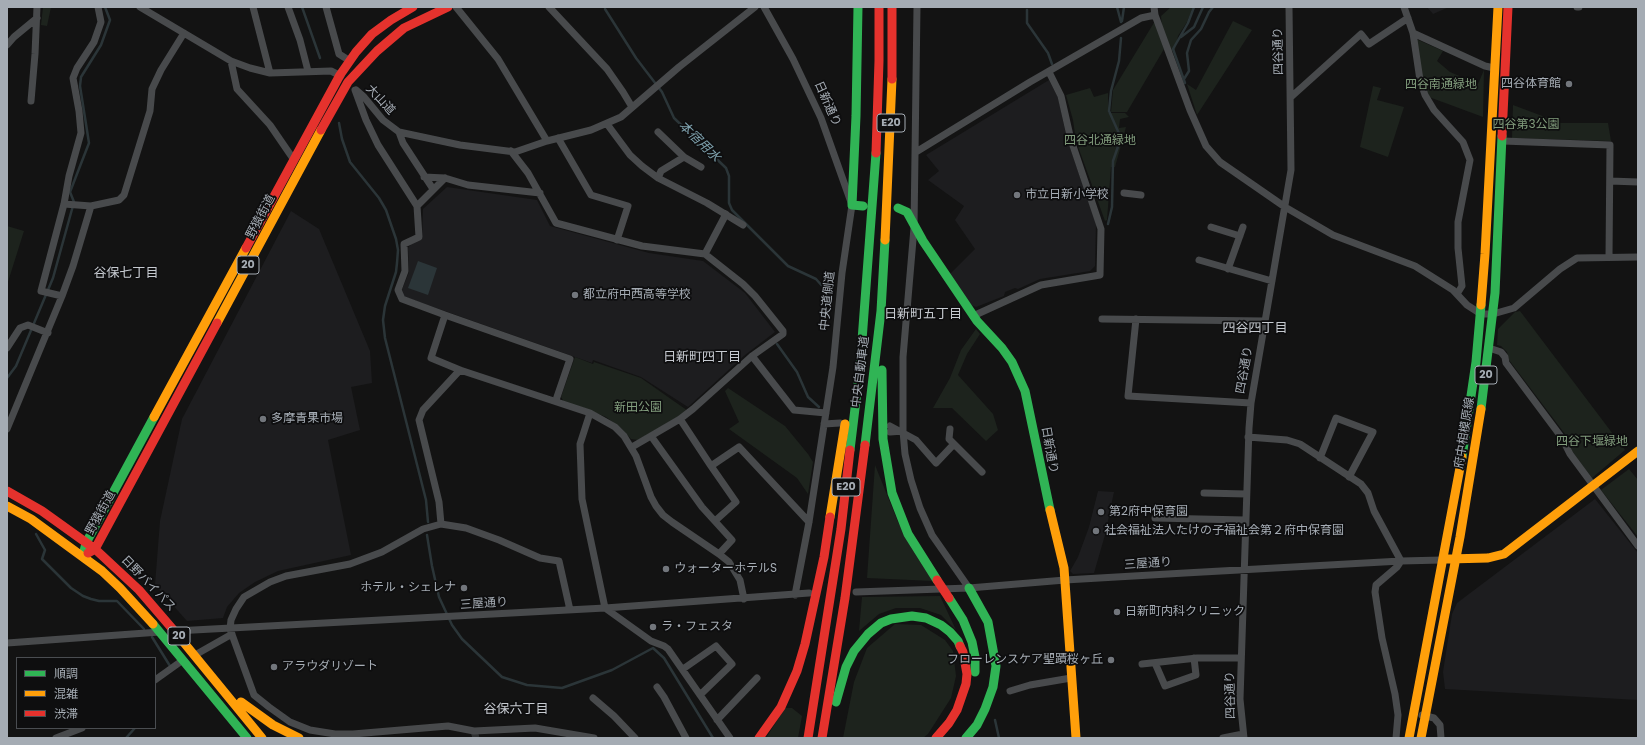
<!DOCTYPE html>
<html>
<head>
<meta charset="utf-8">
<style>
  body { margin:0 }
  #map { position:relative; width:1645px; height:745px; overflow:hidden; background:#131313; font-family:Poppins,"Noto Sans JP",sans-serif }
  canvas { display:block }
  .frame { position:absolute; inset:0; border:8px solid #a5acb4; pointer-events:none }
  .legend { position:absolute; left:16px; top:657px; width:140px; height:72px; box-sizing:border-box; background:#0e0e0f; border:1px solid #4a4d51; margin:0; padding:5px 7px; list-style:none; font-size:12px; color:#a5acb4 }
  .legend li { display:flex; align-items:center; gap:8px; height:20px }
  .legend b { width:20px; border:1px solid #4a4d51 }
</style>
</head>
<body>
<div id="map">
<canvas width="1645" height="745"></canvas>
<div class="frame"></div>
<ul class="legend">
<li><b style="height:5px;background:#30b455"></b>順調</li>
<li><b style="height:5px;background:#ff9f0a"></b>混雑</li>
<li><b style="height:5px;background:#e5322d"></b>渋滞</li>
</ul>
</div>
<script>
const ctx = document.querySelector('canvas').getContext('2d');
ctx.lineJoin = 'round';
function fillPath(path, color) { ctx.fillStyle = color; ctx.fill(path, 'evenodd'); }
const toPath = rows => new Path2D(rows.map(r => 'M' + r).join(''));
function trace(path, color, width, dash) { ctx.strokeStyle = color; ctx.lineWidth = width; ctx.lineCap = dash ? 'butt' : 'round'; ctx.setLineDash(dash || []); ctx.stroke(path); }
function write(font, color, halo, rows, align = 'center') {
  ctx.font = font + ' Poppins,"Noto Sans JP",sans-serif'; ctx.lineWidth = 3.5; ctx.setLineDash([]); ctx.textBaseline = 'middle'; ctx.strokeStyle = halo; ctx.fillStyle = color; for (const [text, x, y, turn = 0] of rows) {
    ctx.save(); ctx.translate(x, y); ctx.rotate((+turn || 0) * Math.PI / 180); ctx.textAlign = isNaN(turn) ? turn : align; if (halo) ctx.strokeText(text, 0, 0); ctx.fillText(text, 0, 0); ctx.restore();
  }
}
const built = toPath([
  [1427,7,1449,7,1433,14],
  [1049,80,1058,97,1067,139,1096,223,1095,266,1090,271,1040,279,1018,289,1015,288,1005,292,1004,296,976,307,971,305,949,275,975,249,955,220,964,206,928,180,939,171,926,155],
  [447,187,537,200,550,226,649,253,703,261,745,293,775,332,745,355,688,407,641,377,593,360,592,363,405,297,401,292,409,272,408,248,411,244,422,238,423,209],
  [291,211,319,229,370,351,372,383,351,387,360,430,328,440,351,555,278,571,255,582,239,593,227,607,223,618,187,621,155,585,160,521,182,419],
  [1098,491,1114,492,1105,535,1094,573,1073,574,1070,571,1078,557,1089,527],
  [1595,499,1638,553,1638,700,1445,689,1443,672,1452,614,1457,603]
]);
const green = toPath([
  [43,7,51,7,47,26,41,25],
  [1171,7,1193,7,1187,22,1178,36,1175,50,1171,52,1162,28,1161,16],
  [1155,21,1164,49,1127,112,1111,112,1113,90],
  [1233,21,1252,30,1197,115,1187,84,1196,90],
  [1416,39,1443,51,1437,61,1450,72,1478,84,1484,70,1483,117,1429,97,1422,79],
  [1373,86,1381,88,1377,100,1404,107,1388,157,1360,147],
  [1090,88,1094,97,1108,93,1108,113,1125,113,1129,117,1120,119,1119,128,1126,127,1115,167,1111,167,1107,220,1105,221,1076,141,1073,120,1066,95],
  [1513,105,1561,123,1608,123,1611,141,1512,138],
  [7,226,24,231,7,285],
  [1520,311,1625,450,1592,478,1572,451,1565,434,1509,360,1507,352,1501,346,1497,345,1498,329,1515,312],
  [976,329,980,334,967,354,958,375,993,414,998,430,986,441,952,408,933,408,950,378,961,350],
  [575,357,593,364,594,362,641,378,688,411,638,440,631,439,621,428,606,417,584,408,564,402,561,397],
  [728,388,785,426,808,454,813,462,808,494,797,478,729,429,739,422,725,391],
  [875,465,898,522,933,581,867,578],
  [1629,469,1638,480,1638,537,1601,490],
  [940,596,956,630,941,615,920,608,896,608,879,614,859,631,862,597],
  [895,624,921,625,945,640,953,651,956,676,951,698,928,734,923,738,843,738,854,682,867,648],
  [785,708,792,708,802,716,798,738,766,738]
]);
const water = toPath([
  [418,261,437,268,428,295,408,288]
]);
const stream = toPath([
  [302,7,320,58],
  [1117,7,1121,22],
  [605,9,636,58,662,92,674,118,726,168,729,176,729,203,732,210,788,266,816,279,831,296],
  [1027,10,1027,23,1048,53,1052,64],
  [1122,21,1124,7],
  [1181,37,1194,27,1203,7],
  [1184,79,1189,71,1187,53,1191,40,1201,29,1209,12,1213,7],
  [1185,83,1173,49,1188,23,1194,7],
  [339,123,342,139,350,162,379,198,386,210,396,239,398,250,397,263,396,272,385,306,383,320,385,338,426,500,428,522],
  [1108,224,1112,207,1113,161,1121,138,1109,111,1111,91,1119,61,1121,38],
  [777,344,797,372,808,397,819,407],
  [7,378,16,366,53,278,74,202,70,192,89,143,80,86,81,77,101,45,110,20,105,7],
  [36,534,45,550,42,559,71,588,83,596,91,599,99,601,117,601,144,629],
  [427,535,432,566,439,597,452,625,462,639,502,677,527,685,562,688,612,670,653,648,664,658,713,738],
  [152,637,170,666],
  [995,720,999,738],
  [126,738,135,728]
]);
const streetTunnel = toPath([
  [474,731,476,738]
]);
const street = toPath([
  [140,7,231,61,250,68,270,73,331,71,341,76],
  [253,7,270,73],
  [288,7,300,40,308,71],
  [326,7,339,54,350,61],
  [456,7,498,59,547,141],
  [549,7,607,69,623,92,632,107],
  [764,7,793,59,821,118,852,205,842,273,833,367,809,522,795,595],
  [917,7,914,228,903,357,903,431,905,454,911,480,920,508,932,535,969,588],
  [1154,7,1155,15,1190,110,1206,146,1220,162,1285,207,1333,235,1415,266,1453,290,1467,305,1481,314,1493,314,1514,308,1560,269,1577,258,1638,257],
  [1404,7,1413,33,1420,80,1425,95,1434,110,1463,142,1470,160,1458,222,1458,248,1462,286,1457,294],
  [1577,7,1579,7],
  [1413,33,1485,66,1494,68],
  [7,45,14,37,37,18],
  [231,61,237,89,270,125,294,160],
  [355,90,366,120,378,145,417,206,419,237,404,244,405,271,398,290,402,299,445,315,431,358,460,370,590,413,615,427,624,436,636,456,651,497,656,506,663,515,672,522,719,554,729,562,740,580,744,599],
  [356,90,364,97,383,120,399,132,460,145,515,152,547,141,591,130,621,117,679,67,755,7],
  [1291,97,1361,34,1369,44,1408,18],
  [31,101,35,54,37,7],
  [607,124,630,155,642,166,658,178,707,203,743,225],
  [399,132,403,143,433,189],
  [658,132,684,157,701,167],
  [558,138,591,195,628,206,617,240],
  [1503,141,1610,145,1609,257],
  [511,151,528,173,556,223,642,246,705,254,743,284,755,296,783,331,783,334,752,356,693,409,680,419,632,447],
  [916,152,1030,82,1141,18,1155,15],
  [424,177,445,178,468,185,540,193],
  [658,178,661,171,684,157],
  [1610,181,1638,182],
  [1124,193,1141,195],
  [64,204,91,206,119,200,124,195,150,111,152,89,161,70,184,33],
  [417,206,445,178],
  [1211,227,1240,236],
  [705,254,726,214],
  [1199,260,1272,281],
  [1228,269,1243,227],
  [62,296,73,266,91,206],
  [445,315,570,359,556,400],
  [973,316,1041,285,1100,275,1101,229,1071,140,1061,96,1049,72],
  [1102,319,1265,321],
  [1136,319,1128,396,1251,403],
  [7,348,20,328,28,325,48,333],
  [1489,348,1501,352,1505,357,1506,363,1562,438,1570,454,1638,546],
  [752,356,794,410,826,413],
  [590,413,580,444,582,499,605,608,651,641,664,646,668,649,730,738],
  [680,419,711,466,739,447,809,522],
  [824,424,840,423],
  [890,426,916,440,936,463,954,444,982,472],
  [7,429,62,296,41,291,64,204,69,176,81,133,79,111,73,78,77,68,94,42,101,22,98,7],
  [950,429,949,439,954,444],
  [890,432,903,431],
  [651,436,702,507,732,540,719,554],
  [1248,437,1287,440,1300,444,1361,484,1368,493,1374,511,1401,561,1397,567,1376,585,1375,592,1382,638,1395,694,1398,715,1396,738],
  [1320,458,1336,418,1373,432,1349,477],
  [711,466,736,502,715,521],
  [1204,493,1246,494],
  [1155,518,1245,520],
  [441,524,439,502,419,420,423,410,460,370],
  [856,592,969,588,1065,580,1185,573,1401,561,1442,560],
  [570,610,559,561,540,558,499,540,466,528,441,524,423,529,382,552,350,564,286,576,270,582,244,597,236,609,231,620,230,629,254,695,269,707,290,722,310,730,335,734,353,734,448,726,474,731,535,728,594,738],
  [175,631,605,608,809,593],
  [7,643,160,632],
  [195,655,232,634],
  [1155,663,1165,686,1196,675,1194,658],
  [1142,664,1197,658,1241,658],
  [683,669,716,646,732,664,700,695],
  [155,680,183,660],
  [657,687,664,697,686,738],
  [1010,691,1030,685,1071,678],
  [593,698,614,716,635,738],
  [1422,715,1434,718,1440,725,1441,738],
  [717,720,757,678],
  [56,738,82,728],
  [1223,738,1243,734],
  [1244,738,1240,699,1249,428,1251,403,1291,170,1289,7]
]);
const fast = toPath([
  [858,7,856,116,852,205,863,206],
  [898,208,907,212,923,241,977,321,1002,348,1012,362,1025,391,1050,510],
  [882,370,883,439,892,493,908,534,937,580],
  [1481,409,1495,293,1502,136],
  [865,445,881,311,885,240],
  [850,450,860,367,876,153],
  [1462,457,1476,362,1481,305],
  [84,551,86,543,154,417],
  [949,598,963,620,972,642,975,657,975,672],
  [153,624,247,738],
  [836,702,846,667,854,651,868,634,881,623,891,619,912,616,926,618,941,625,950,632,958,641,960,646],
  [966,738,977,725,985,709,993,687,996,666,988,622,969,588]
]);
const slow = toPath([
  [885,240,892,79],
  [1481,305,1485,254,1498,7],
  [217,323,321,130],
  [154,417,246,248],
  [7,506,31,519,102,571,120,588,153,624],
  [1050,510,1064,568,1076,738],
  [830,517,845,424],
  [1448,559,1488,558,1504,554,1638,451],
  [176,633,262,738],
  [241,702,273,725,299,738],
  [1409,738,1462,457],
  [1421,738,1460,537,1481,409]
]);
const jam = toPath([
  [892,7,892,79],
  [321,130,348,82,377,51,404,28,448,7],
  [1502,136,1508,7],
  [876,153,879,61,879,7],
  [246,248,340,75,356,52,372,34,391,20,413,7],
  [7,491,42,511,95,549,139,590,176,633],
  [88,553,95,549,217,323],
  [759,738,781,707,797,671,805,644,824,557,830,517],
  [808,738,841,529,850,450],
  [822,738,845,598,865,445],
  [936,738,949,723,957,710,966,684,967,674,963,652,960,646]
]);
const jamBridge = toPath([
  [937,580,949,598]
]);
const markers = [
  [1569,84,4,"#72767c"],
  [1017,195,4,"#72767c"],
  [575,295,4,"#72767c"],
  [263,419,4,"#72767c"],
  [1101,512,4,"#72767c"],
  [1096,531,4,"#72767c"],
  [666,569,4,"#72767c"],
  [464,588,4,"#72767c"],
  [1117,612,4,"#72767c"],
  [653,627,4,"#72767c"],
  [1111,660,4,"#72767c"],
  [274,667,4,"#72767c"]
];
const shields = [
  [891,123,28],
  [248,265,22],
  [1486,375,22],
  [846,487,28],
  [179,636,22]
];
const shieldNames = [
  ["E20",891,123],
  ["20",248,265],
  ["20",1486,375],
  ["E20",846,487],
  ["20",179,636]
];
const streetNames = [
  ["四谷通り",1279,51,-91],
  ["大山道",380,100,47],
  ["日新通り",827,104,66],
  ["野猿街道",261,217,-62],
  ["中央道側道",828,301,-84],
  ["四谷通り",1245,370,-80],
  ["中央自動車道",861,372,-83],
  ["府中相模原線",1465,433,-81],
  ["日新通り",1049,450,80],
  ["野猿街道",101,513,-61],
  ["三屋通り",1148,564,-4],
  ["日野バイパス",148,584,46],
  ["三屋通り",484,604,-4],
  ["四谷通り",1231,695,-91]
];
const poiNames = [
  ["四谷体育館",1561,84,"right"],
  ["市立日新小学校",1025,195],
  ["都立府中西高等学校",583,295],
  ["多摩青果市場",271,419],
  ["第2府中保育園",1109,512],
  ["社会福祉法人たけの子福祉会第２府中保育園",1104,531],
  ["ウォーターホテルS",674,569],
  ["ホテル・シェレナ",456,588,"right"],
  ["日新町内科クリニック",1125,612],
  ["ラ・フェスタ",661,627],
  ["フローレンスケア聖蹟桜ヶ丘",1103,660,"right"],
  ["アラウダリゾート",282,667]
];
const parkNames = [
  ["四谷南通緑地",1441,85],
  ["四谷第3公園",1526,125],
  ["四谷北通緑地",1100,141],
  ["新田公園",638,408],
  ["四谷下堰緑地",1592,442]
];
const waterNames = [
  ["本宿用水",699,142,44]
];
const neighbourhoodNames = [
  ["谷保七丁目",126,274],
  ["日新町五丁目",923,315],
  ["四谷四丁目",1255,329],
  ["日新町四丁目",702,358],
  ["谷保六丁目",516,710]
];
fillPath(built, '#1d1d1f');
fillPath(green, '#1d231d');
fillPath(water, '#2b3538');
trace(stream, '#2b3538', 2.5);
trace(streetTunnel, '#303233', 7, [7, 3.5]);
trace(street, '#484a4c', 7);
trace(fast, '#30b455', 9);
trace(slow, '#ff9f0a', 9);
trace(jam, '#e5322d', 9);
trace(jamBridge, '#e5322d', 9);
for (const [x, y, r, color] of markers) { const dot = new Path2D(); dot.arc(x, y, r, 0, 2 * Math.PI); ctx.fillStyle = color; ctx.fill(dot); trace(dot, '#0e0e0f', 1.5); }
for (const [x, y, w] of shields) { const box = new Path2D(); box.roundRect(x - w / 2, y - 9, w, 18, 3); ctx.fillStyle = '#0e0e0f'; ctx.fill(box); trace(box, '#a5acb4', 1); }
write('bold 11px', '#a5acb4', null, shieldNames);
write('12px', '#a5acb4', '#0e0e0f', streetNames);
write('12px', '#a5acb4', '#0e0e0f', poiNames, 'left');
write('12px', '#829d7d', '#0e0e0f', parkNames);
write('italic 13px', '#7ea1ad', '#0e0e0f', waterNames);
write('13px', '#c6cad0', '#0e0e0f', neighbourhoodNames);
</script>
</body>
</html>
